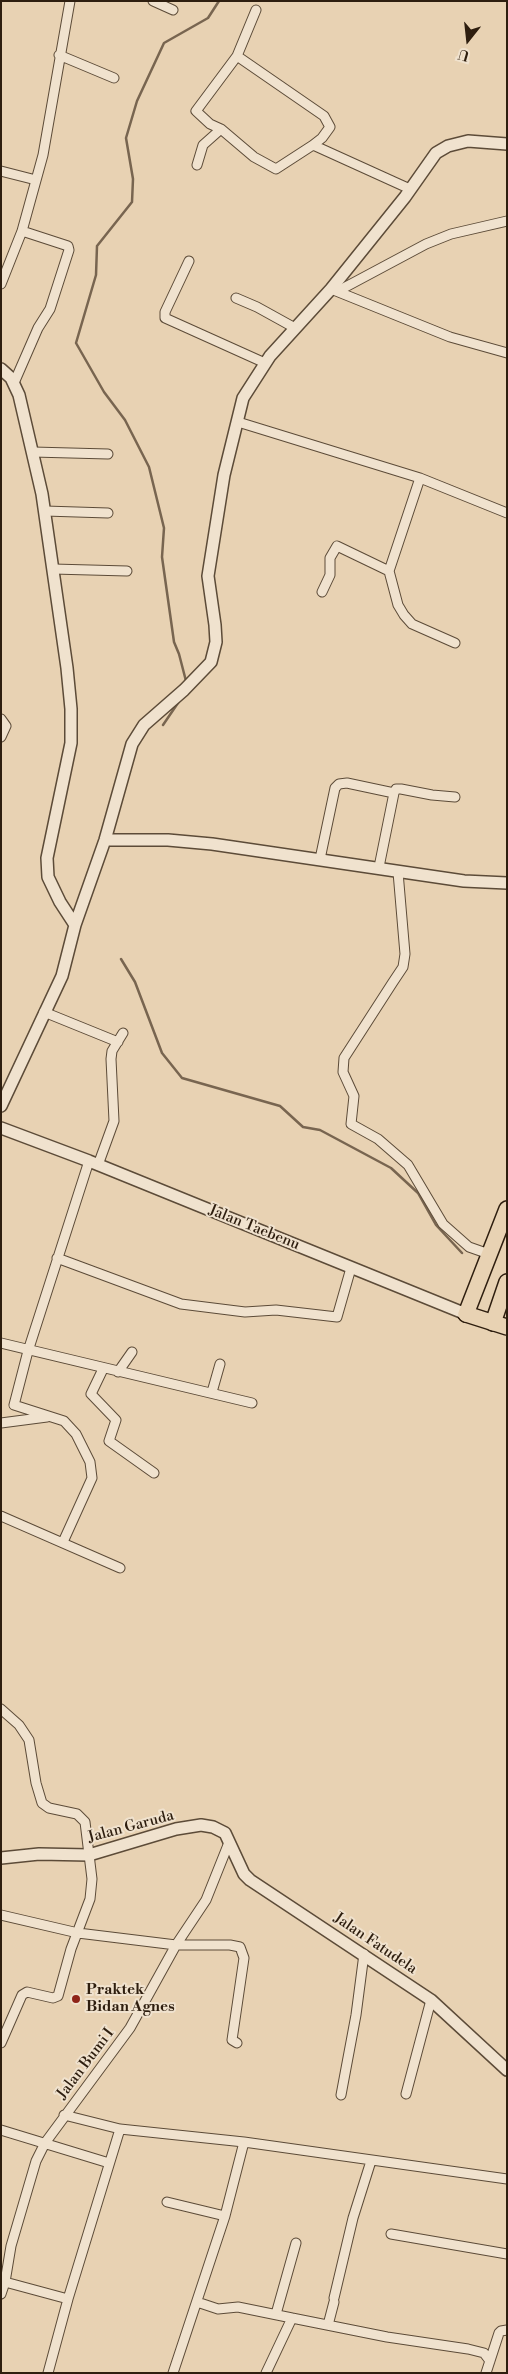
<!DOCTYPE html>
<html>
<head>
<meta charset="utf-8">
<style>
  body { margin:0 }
  #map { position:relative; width:508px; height:2374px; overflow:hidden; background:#e8d2b3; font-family:"Libre Bodoni",serif }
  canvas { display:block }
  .frame { position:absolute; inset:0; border:2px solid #2e1e0f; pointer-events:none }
  .north { position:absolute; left:443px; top:15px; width:50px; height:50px; -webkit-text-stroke:4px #f0e2ce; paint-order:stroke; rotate:196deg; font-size:14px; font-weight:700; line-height:20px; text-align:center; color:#2e1e0f }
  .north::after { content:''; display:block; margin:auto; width:18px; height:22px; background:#2e1e0f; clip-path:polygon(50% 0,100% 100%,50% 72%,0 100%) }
</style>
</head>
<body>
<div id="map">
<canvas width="508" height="2374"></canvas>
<div class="frame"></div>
<div class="north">U</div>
</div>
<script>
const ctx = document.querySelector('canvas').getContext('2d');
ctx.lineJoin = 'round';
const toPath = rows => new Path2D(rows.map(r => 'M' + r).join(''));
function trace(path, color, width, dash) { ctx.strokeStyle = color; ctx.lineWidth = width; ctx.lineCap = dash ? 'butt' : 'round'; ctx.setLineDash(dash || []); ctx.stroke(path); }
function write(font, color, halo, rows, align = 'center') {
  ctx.font = font + ' "Libre Bodoni",serif'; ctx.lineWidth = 4; ctx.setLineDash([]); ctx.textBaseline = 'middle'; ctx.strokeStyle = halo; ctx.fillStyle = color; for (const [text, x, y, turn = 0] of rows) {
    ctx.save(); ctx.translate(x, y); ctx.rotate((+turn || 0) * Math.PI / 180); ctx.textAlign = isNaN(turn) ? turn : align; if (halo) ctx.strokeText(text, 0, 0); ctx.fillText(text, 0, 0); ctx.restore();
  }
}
const stream = toPath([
  [186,681,179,654,174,642,162,557,164,528,149,467,125,420,104,392,76,343,96,275,97,246,132,202,133,179,126,138,137,101,164,43,208,18,219,1],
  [163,725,180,700],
  [121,959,135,982,162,1053,182,1078,280,1106,303,1127,320,1130,391,1168,418,1193,436,1225,462,1253]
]);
const minor = toPath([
  [153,1,173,10],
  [59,55,114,78],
  [237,56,256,10],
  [221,129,254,157,276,169,313,145],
  [197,165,203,145,221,129,210,124,196,111,237,56,324,116,330,127,322,138,313,145,410,189],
  [1,171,36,180],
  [189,261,165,312,165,318,265,363],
  [1,284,22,231,43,155,70,1],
  [331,289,450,337,507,353],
  [338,291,426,244,451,234,507,221],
  [236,298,257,307,295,328],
  [14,383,38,328,50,309,69,250,68,246,22,231],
  [238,422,420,478,507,513],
  [33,452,108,454],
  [45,511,108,513],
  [53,569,127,571],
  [389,571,398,605,404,615,412,624,455,643],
  [322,592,330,575,330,558,337,546,389,571,420,478],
  [1,719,6,726,1,737],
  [394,793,396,789,401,789,432,795,455,797],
  [320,859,335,788,339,784,347,783,394,793,379,867],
  [398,872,405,954,403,967,393,982,344,1058,343,1072,354,1096,351,1124,378,1139,408,1165,443,1224,469,1247,489,1254],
  [44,1012,118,1042],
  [98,1165,114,1121,111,1059,112,1051,123,1033],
  [57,1258,181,1304,245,1312,276,1310,337,1317,351,1268],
  [1,1343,252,1403],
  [103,1369,91,1394,116,1420,109,1441,154,1473],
  [118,1372,132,1352],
  [212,1392,220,1364],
  [1,1423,47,1417],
  [1,1516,120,1568],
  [63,1542,92,1478,90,1462,76,1434,64,1421,14,1405,28,1351,89,1161],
  [1,1709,19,1725,29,1740,36,1783,42,1803,49,1808,77,1814,85,1822,92,1879,90,1899,71,1949,58,1996,53,1998,27,1992,22,1995,1,2043],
  [1,1915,78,1933,176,1945,230,1945,240,1947,244,1958,232,2040,237,2043],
  [406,2094,431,2000],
  [341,2095,356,2015,364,1954],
  [64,2115,120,2129,244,2142,507,2179],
  [120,2129,68,2299,5,2282,11,2246,36,2161,45,2143,130,2028,176,1945,206,1900,228,1845],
  [1,2130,109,2163],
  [167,2202,225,2216],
  [391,2234,507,2254],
  [1,2281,5,2282,1,2294],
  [334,2298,353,2218,371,2161],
  [197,2302,218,2309,238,2307,292,2318,266,2373],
  [276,2314,296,2243],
  [292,2318,387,2337,468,2349,484,2353,490,2361],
  [328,2325,334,2302],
  [48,2373,68,2299],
  [173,2373,225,2216,244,2142],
  [486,2373,499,2333,501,2331,507,2330]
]);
const tertiary = toPath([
  [1,369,11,378,19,395,42,494,67,668,71,709,71,743,47,858,48,877,60,902,75,925],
  [105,840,168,840,212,844,464,881,507,883],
  [1,1106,62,976,75,925,105,840,132,744,144,725,184,690,211,662,216,642,215,625,208,576,224,475,243,398,270,356,331,289,405,197,436,153,448,146,468,141,507,144],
  [1,1128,89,1161,466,1314],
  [1,1858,39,1854,89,1855,176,1829,201,1825,213,1827,225,1833,244,1874,250,1880,431,2000,507,2070]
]);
const primary = toPath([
  [466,1314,507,1327]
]);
const trunk = toPath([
  [466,1314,507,1209],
  [493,1323,507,1282]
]);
const markers = [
  [76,1999,5,"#8f2418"]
];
const streetNames = [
  ["Jalan Taebenu",254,1228,22],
  ["Jalan Garuda",131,1827,-15],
  ["Jalan Fatudela",375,1944,34],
  ["Jalan Bumi I",86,2064,-53]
];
const poiNames = [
  ["Praktek",86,1990],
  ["Bidan Agnes",86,2007]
];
trace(stream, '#786550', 2.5);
trace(minor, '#5c4b38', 11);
trace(tertiary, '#5c4b38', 14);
trace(primary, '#2e1e0f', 18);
trace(trunk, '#2e1e0f', 18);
trace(minor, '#f0e2ce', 9);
trace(tertiary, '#f0e2ce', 11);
trace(primary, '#e8d2b3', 15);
trace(trunk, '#e8d2b3', 15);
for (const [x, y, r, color] of markers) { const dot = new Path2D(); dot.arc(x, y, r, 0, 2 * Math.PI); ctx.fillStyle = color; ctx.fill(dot); trace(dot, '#f0e2ce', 2); }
write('15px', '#2e1e0f', '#f0e2ce', streetNames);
write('bold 15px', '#2e1e0f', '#f0e2ce', poiNames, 'left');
</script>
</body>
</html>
